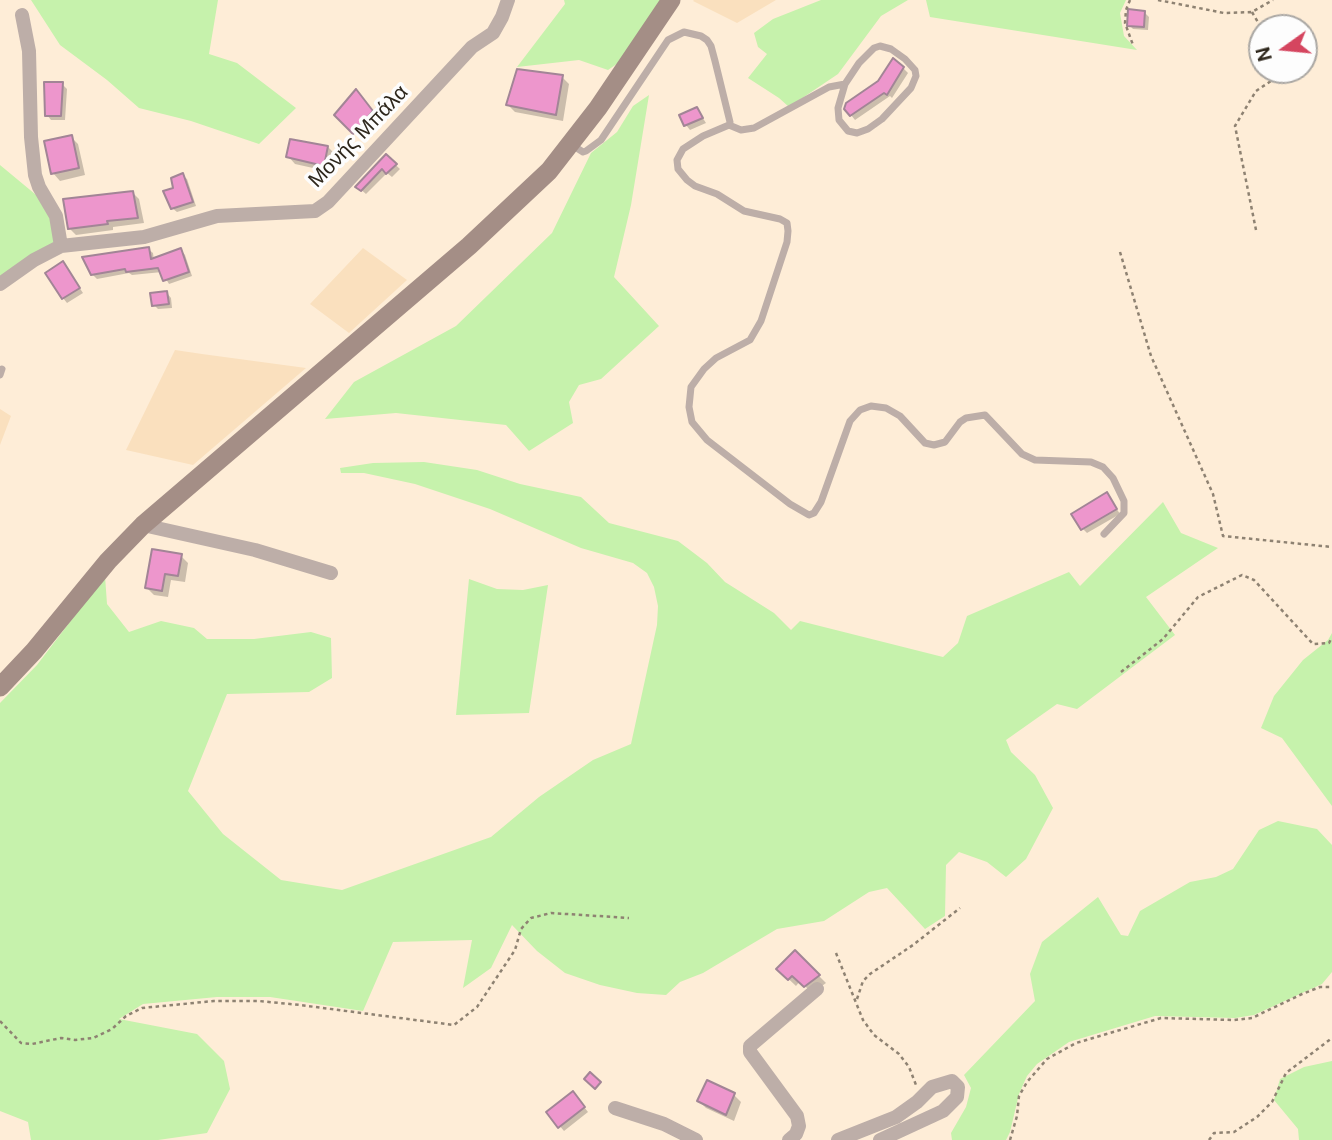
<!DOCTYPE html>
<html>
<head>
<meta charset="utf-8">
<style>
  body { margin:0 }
  #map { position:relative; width:1332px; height:1140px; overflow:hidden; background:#feedd7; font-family:"DM Sans",sans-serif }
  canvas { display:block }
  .north { position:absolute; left:1248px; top:14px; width:70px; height:70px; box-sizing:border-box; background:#fdfdfd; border:2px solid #aaa7a3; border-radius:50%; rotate:255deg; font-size:19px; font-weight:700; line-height:28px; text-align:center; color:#2e271c }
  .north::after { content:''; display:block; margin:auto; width:24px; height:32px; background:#d5455f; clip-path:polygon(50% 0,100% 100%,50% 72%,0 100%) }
</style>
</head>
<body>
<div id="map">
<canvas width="1332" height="1140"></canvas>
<div class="north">N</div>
</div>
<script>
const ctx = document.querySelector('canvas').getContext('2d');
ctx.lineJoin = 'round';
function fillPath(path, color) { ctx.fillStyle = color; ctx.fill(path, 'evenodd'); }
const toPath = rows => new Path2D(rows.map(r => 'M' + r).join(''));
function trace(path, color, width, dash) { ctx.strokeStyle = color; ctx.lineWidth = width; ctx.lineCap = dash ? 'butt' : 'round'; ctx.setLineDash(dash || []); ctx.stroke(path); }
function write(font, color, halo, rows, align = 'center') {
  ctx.font = font + ' "DM Sans",sans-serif'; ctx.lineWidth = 7; ctx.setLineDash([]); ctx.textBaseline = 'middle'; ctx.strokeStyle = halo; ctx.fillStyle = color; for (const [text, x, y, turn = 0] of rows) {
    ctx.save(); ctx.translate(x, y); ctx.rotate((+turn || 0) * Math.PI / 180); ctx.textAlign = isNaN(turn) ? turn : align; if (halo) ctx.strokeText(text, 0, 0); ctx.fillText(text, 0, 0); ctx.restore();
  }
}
const built = toPath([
  [694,0,776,0,737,23,693,1],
  [363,248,407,280,349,333,310,304],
  [175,350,202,354,306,368,193,465,126,450],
  [0,409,11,416,0,445]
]);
const green = toPath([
  [31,0,218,0,209,54,237,63,296,108,259,144,191,121,139,108,107,80,60,45],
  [564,0,664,0,624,59,608,70,579,60,517,67,565,4],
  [821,0,908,0,881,16,838,74,789,107,779,98,748,78,767,54,758,47,754,33,773,19],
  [926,0,1126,0,1120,13,1124,36,1137,50,930,17],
  [649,95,631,205,614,277,659,326,601,379,579,385,569,402,573,423,529,451,506,425,396,413,325,419,354,382,456,326,552,233,591,153,617,132,633,106],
  [0,165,41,199,48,209,57,243,0,278],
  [424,462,477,470,520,484,581,497,609,523,678,541,707,563,725,582,774,613,791,630,800,621,943,657,958,643,967,616,1069,572,1080,586,1163,502,1181,533,1218,548,1146,597,1175,635,1077,709,1057,704,1006,740,1011,752,1035,775,1053,808,1026,859,1006,877,987,862,959,852,946,865,945,916,925,929,887,888,869,892,824,921,777,929,703,973,680,982,666,995,637,993,600,985,565,973,537,951,512,925,491,968,463,988,472,940,393,942,363,1011,270,997,217,997,143,1004,119,1019,197,1034,224,1061,230,1089,207,1133,158,1140,31,1140,28,1122,0,1111,0,703,37,665,105,576,107,604,129,632,161,621,194,628,207,639,254,639,311,632,331,638,332,678,309,692,227,694,188,791,223,834,281,880,342,890,491,837,539,797,593,760,631,744,657,625,658,606,654,587,647,573,633,563,581,548,490,509,415,484,364,473,341,473,340,468,373,463],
  [469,579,497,589,523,590,548,585,529,713,456,715],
  [1332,633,1332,806,1282,738,1261,728,1274,696,1303,660,1328,640],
  [1278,821,1317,829,1332,845,1332,972,1322,984,1254,1015,1235,1018,1155,1016,1069,1042,1037,1064,1027,1076,1019,1094,1010,1132,1006,1140,952,1140,951,1133,966,1107,971,1088,964,1075,1035,1001,1030,974,1042,942,1098,897,1121,935,1128,936,1140,911,1190,882,1216,877,1233,869,1259,830],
  [1332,1061,1332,1140,1299,1140,1298,1129,1274,1100,1280,1079,1304,1067]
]);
const shadow = toPath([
  [1144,12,1149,17,1148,30,1133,29,1129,25],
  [900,65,908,73,892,98,890,96,855,120,851,115],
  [562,77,569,84,563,121,515,112,508,105],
  [62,84,67,89,65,120,51,120,47,115],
  [363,98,379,119,361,140,336,115],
  [697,109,706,123,690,130,686,125],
  [71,137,78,144,85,175,60,181,53,173],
  [328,147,335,154,331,172,295,164,288,156],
  [386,156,400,169,392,177,387,173,366,194,358,187],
  [182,175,187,179,196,206,177,212,172,208,175,189],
  [132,192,139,199,144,223,113,227,113,230,76,235,70,229],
  [148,249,153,253,154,260,181,250,185,255,192,276,169,284,162,272,132,275,129,273,97,279,92,274],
  [63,263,83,293,67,303,63,298],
  [167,293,171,298,172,308,158,309,154,305],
  [1107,494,1120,514,1087,533,1083,529],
  [181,556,188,563,185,582,171,580,168,597,154,595,147,588],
  [795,952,826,983,812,993,800,981,796,986,778,969],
  [734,1095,741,1102,734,1121,706,1108,699,1101],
  [577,1098,588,1112,564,1131,548,1112]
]);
const building = toPath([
  [1128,9,1145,11,1144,27,1127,26,1128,9],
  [893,58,904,67,887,95,884,93,850,116,844,109,846,103,878,81,893,58],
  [517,69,563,75,556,115,506,105,517,69],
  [44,82,63,82,61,116,45,116,44,82],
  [356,89,373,111,353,134,334,115,356,89],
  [697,107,703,118,684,126,679,115,697,107],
  [72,135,79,168,51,174,44,141,72,135],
  [290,139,328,146,324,166,286,157,290,139],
  [386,154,397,164,386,174,382,169,361,191,355,187,386,154],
  [183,173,193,202,171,209,163,191,173,188,171,178,183,173],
  [133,191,138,218,107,221,108,224,68,229,63,199,133,191],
  [149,247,151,259,181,248,189,272,163,281,158,268,126,272,125,269,91,275,82,257,149,247],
  [63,261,80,288,62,299,45,273,63,261],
  [167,291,169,304,152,306,150,293,167,291],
  [1107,492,1117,509,1081,530,1071,514,1107,492],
  [152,549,182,554,178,576,165,574,162,591,145,588,152,549],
  [795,950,820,975,804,987,792,976,788,980,776,969,795,950],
  [590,1072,601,1082,595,1089,584,1079,590,1072],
  [707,1080,735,1093,726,1115,697,1101,707,1080],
  [573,1091,585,1107,558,1128,546,1112,573,1091]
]);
const path = toPath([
  [1130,0,1126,10,1125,23,1133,45],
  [1158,0,1224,13,1252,12,1273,0],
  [1252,12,1262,29],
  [1256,230,1235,126,1256,91,1283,73,1282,70],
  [1120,252,1151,356,1213,494,1223,536,1332,547],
  [1121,672,1163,639,1198,597,1242,575,1254,580,1313,644,1329,643,1332,637],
  [836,953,863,1020,874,1035,899,1054,909,1067,916,1085],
  [857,999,863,981,870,974,913,945,960,908],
  [0,1021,21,1043,32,1044,61,1038,75,1040,93,1038,112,1029,126,1016,142,1008,214,1001,259,1001,300,1005,454,1025,477,1007,515,950,521,929,531,918,551,913,629,918],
  [1010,1140,1017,1116,1019,1096,1027,1082,1047,1059,1076,1043,1161,1018,1234,1020,1252,1018,1302,994,1320,987,1332,987],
  [1209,1140,1214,1133,1234,1132,1257,1117,1272,1102,1286,1073,1332,1038]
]);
const lane = toPath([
  [729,125,741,130,754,128,829,87,845,84,859,63,874,48,880,46,891,49,905,59,915,70,916,76,911,88,882,119,868,129,857,133,848,131,839,120,838,108,845,84],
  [572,145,583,152,586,151,601,140,668,40,684,32,701,36,707,40,711,46,715,61,730,122,729,125,703,136,683,149,677,160,678,169,687,180,695,186,717,194,744,211,780,219,787,223,788,231,787,242,761,321,750,340,716,358,704,369,691,387,689,407,692,422,707,440,790,504,809,515,814,513,821,502,850,421,860,410,871,406,886,408,900,416,925,443,934,445,945,442,960,422,966,418,985,415,1022,454,1035,460,1091,462,1103,467,1113,478,1124,501,1124,513,1104,534],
  [0,375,2,369]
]);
const street = toPath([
  [22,15,29,51,31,137,35,175,39,187,56,216,61,246],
  [0,284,34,260,61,246,144,237,217,216,315,211,328,202,472,47,493,33,502,17,508,0],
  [143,525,255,550,331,573],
  [615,1108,664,1124,696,1140],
  [789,1140,796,1134,799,1126,797,1116,750,1052,750,1046,817,989],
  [838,1140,896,1117,917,1102,932,1087,952,1081,958,1087,957,1097,943,1111,880,1140]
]);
const secondary = toPath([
  [0,687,34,651,108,561,143,525,469,246,549,171,598,108,671,0]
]);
const streetNames = [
  ["Μονής Μπάλα",359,137,-46]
];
fillPath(built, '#fae0be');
fillPath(green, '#c6f2ac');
fillPath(shadow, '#0003');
fillPath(building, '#ed96cc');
trace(building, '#a28596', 2);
trace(path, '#8e8272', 2.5, [3.5, 3.5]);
trace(lane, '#bdaea8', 7);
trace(street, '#bdaea8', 14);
trace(secondary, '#a48e86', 19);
write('21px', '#2e271c', '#fdfdfd', streetNames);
</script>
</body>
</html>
